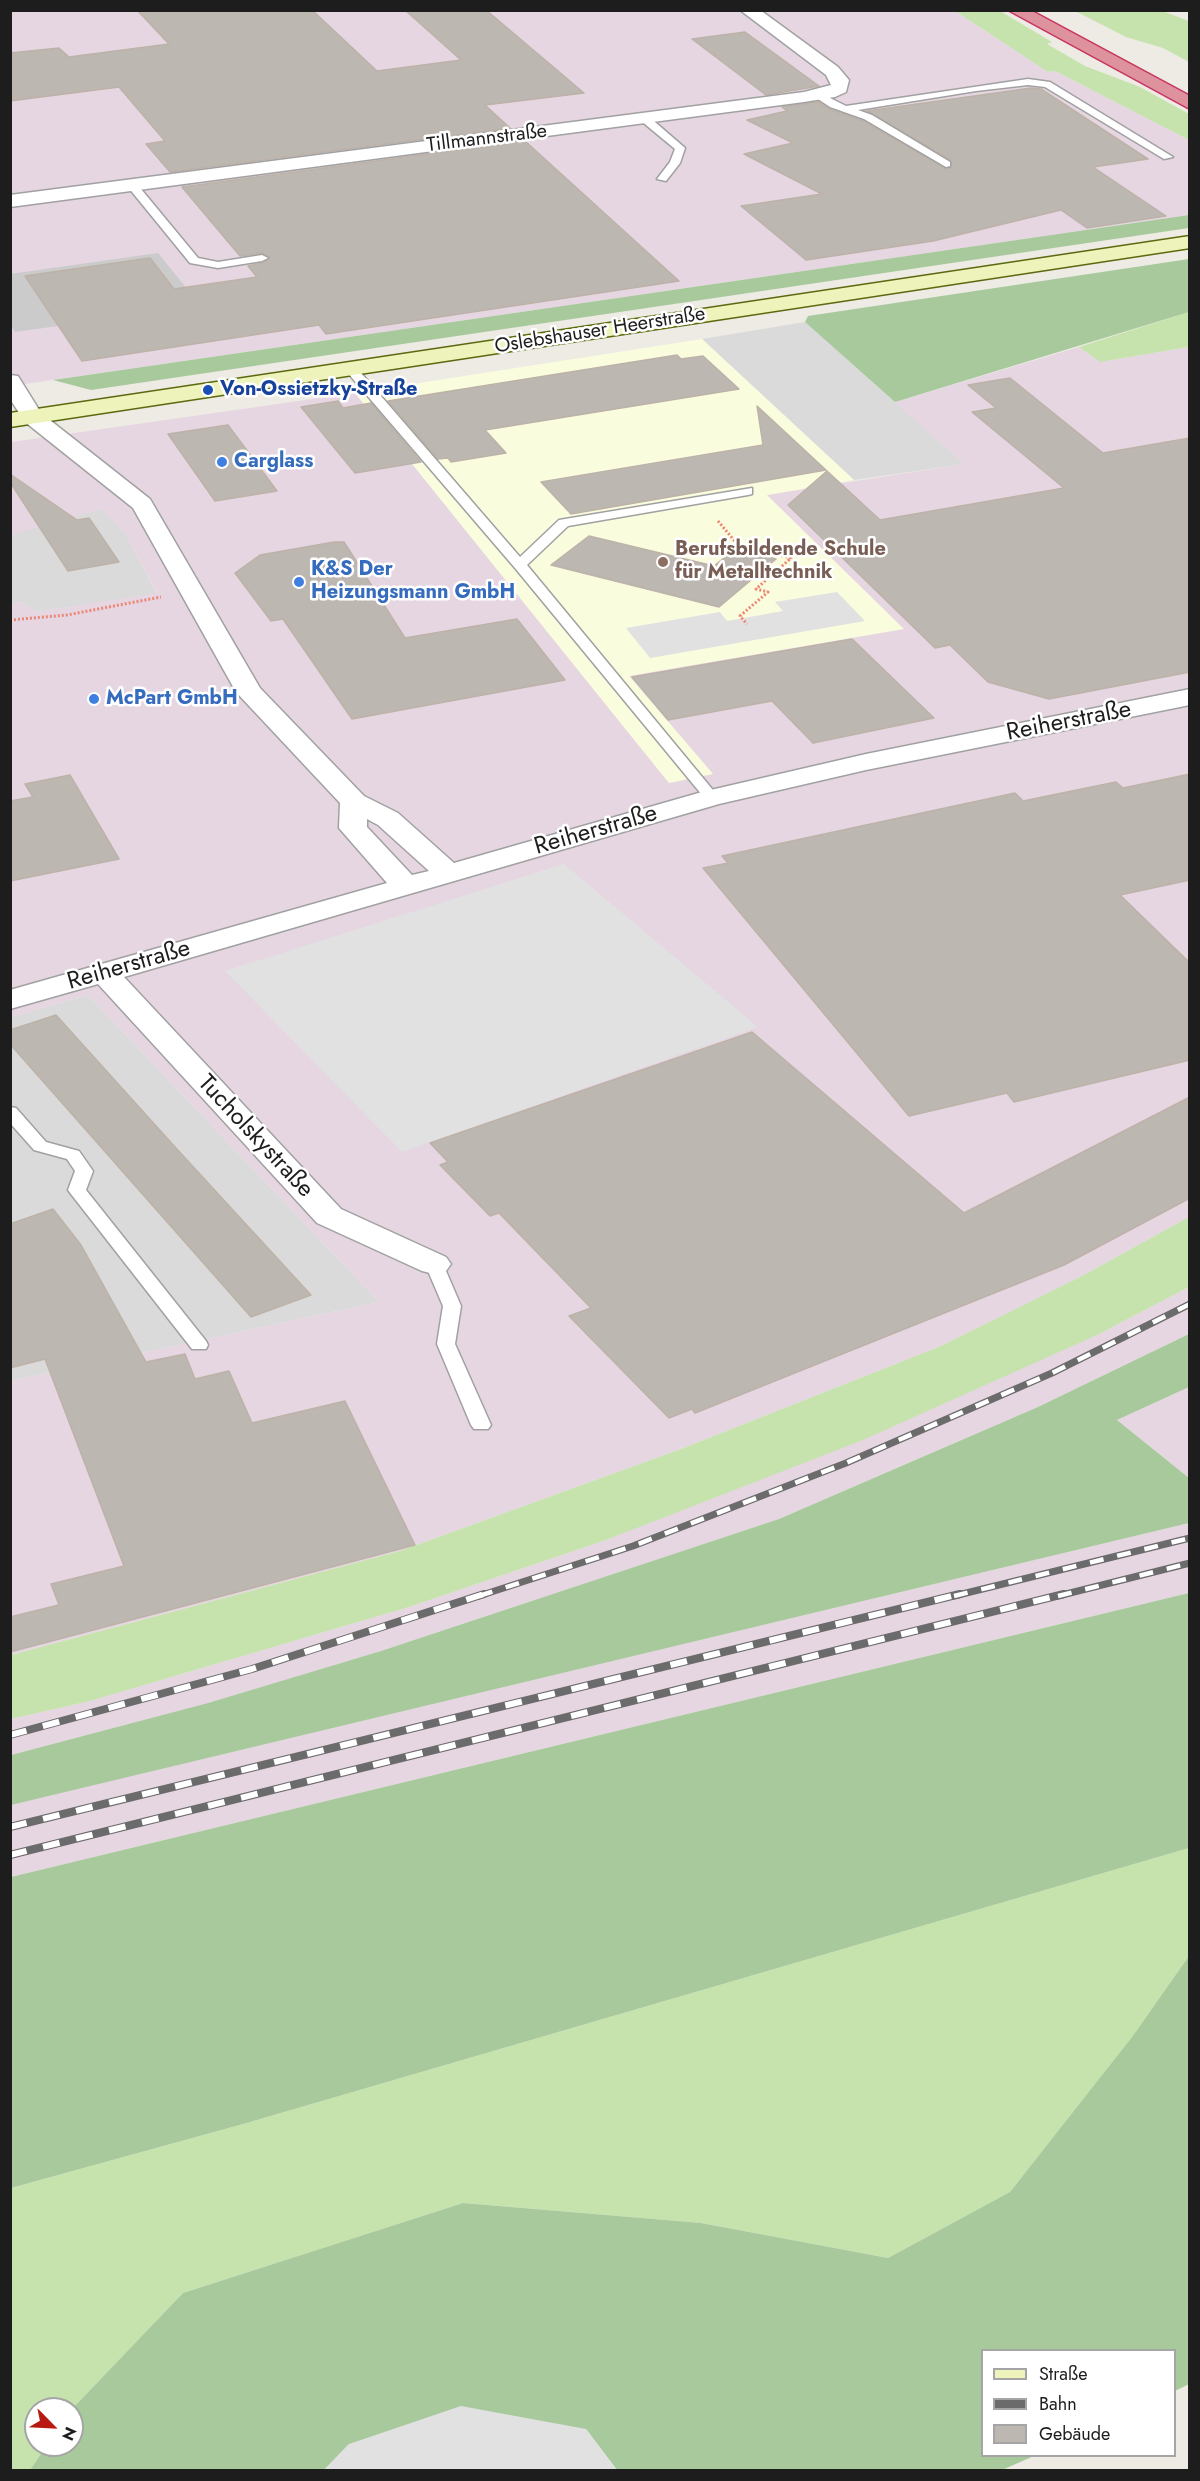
<!DOCTYPE html>
<html>
<head>
<meta charset="utf-8">
<style>
  body { margin:0 }
  #map { position:relative; width:1200px; height:2481px; overflow:hidden; background:#edebe4; font-family:Jost,sans-serif }
  canvas { display:block }
  .frame { position:absolute; inset:0; border:12px solid #1d1d1d; pointer-events:none }
  .legend { position:absolute; left:981px; top:2349px; width:195px; height:108px; box-sizing:border-box; background:#fff; border:2px solid #a5a5a5; margin:0; padding:8px 10px; list-style:none; font-size:18px; color:#1d1d1d }
  .legend li { display:flex; align-items:center; gap:12px; height:30px }
  .legend b { width:30px; border:2px solid #a5a5a5 }
  .north { position:absolute; left:24px; top:2397px; width:60px; height:60px; box-sizing:border-box; background:#fff; border:2px solid #a5a5a5; border-radius:50%; rotate:114deg; font-size:16px; font-weight:700; line-height:24px; text-align:center; color:#1d1d1d }
  .north::after { content:''; display:block; margin:auto; width:21px; height:27px; background:#b81a12; clip-path:polygon(50% 0,100% 100%,50% 72%,0 100%) }
</style>
</head>
<body>
<div id="map">
<canvas width="1200" height="2481"></canvas>
<div class="frame"></div>
<ul class="legend">
<li><b style="height:8px;background:#eef3bc"></b>Straße</li>
<li><b style="height:8px;background:#6b6b6b"></b>Bahn</li>
<li><b style="height:16px;background:#bdb7b1"></b>Gebäude</li>
</ul>
<div class="north">N</div>
</div>
<script>
const ctx = document.querySelector('canvas').getContext('2d');
ctx.lineJoin = 'round';
function fillPath(path, color) { ctx.fillStyle = color; ctx.fill(path, 'evenodd'); }
const toPath = rows => new Path2D(rows.map(r => 'M' + r).join(''));
function trace(path, color, width, dash) { ctx.strokeStyle = color; ctx.lineWidth = width; ctx.lineCap = dash ? 'butt' : 'round'; ctx.setLineDash(dash || []); ctx.stroke(path); }
function write(font, color, halo, rows, align = 'center') {
  ctx.font = font + ' Jost,sans-serif'; ctx.lineWidth = 5; ctx.setLineDash([]); ctx.textBaseline = 'middle'; ctx.strokeStyle = halo; ctx.fillStyle = color; for (const [text, x, y, turn = 0] of rows) {
    ctx.save(); ctx.translate(x, y); ctx.rotate((+turn || 0) * Math.PI / 180); ctx.textAlign = isNaN(turn) ? turn : align; if (halo) ctx.strokeText(text, 0, 0); ctx.fillText(text, 0, 0); ctx.restore();
  }
}
const residential = toPath([
  [805,322,965,464,854,480,702,339],
  [102,508,125,533,157,594,36,612,21,602,11,604,10,535],
  [88,995,379,1302,11,1381,11,1017]
]);
const industrial = toPath([
  [10,11,955,11,1048,72,1055,71,1189,140,1189,215,11,386],
  [1079,347,1100,362,1189,347,1189,1217,1082,1276,941,1346,681,1449,400,1551,11,1655,11,1381,379,1302,88,995,11,1017,10,604,21,602,37,612,157,593,125,533,102,509,11,535,11,442,355,393,669,783,712,773,629,676,767,495,964,464,895,402],
  [1189,1287,1189,1334,1038,1407,779,1519,381,1651,208,1703,11,1755,11,1719,90,1701,409,1607,606,1540,1097,1335],
  [1189,1387,1189,1478,1117,1420],
  [1189,1523,1189,1593,11,1877,10,1805]
]);
const education = toPath([
  [702,339,854,480,767,495,904,629,629,676,713,774,669,783,355,393]
]);
const religious = toPath([
  [158,253,201,306,15,332,11,326,10,274]
]);
const grass = toPath([
  [955,11,1000,11,1052,42,1047,44,1085,66,1140,87,1189,114,1189,140,1055,71,1048,72],
  [1075,11,1162,11,1189,21,1189,62,1163,48,1126,37],
  [1189,312,1189,347,1100,362,1079,347],
  [1189,1217,1189,1287,1097,1335,863,1440,606,1540,409,1607,90,1701,11,1719,11,1655,400,1551,681,1449,941,1346,1082,1276],
  [1189,1848,1189,1956,1134,2036,1010,2192,888,2258,701,2223,463,2203,183,2293,72,2409,36,2409,36,2445,47,2445,30,2470,11,2470,11,2188,243,2124]
]);
const forest = toPath([
  [1189,215,1189,228,91,390,53,380],
  [1189,259,1189,312,895,402,805,322,808,316],
  [1189,1334,1189,1387,1117,1420,1189,1478,1189,1523,11,1805,11,1755,208,1703,381,1651,779,1519,1038,1407],
  [1189,1593,1189,1848,243,2124,11,2188,11,1877],
  [1189,1956,1189,2384,1175,2391,1174,2350,982,2350,982,2456,1034,2456,1002,2470,617,2470,586,2429,349,2444,324,2470,30,2470,47,2445,72,2445,72,2409,183,2293,463,2203,701,2223,888,2258,1010,2192,1133,2036]
]);
const parking = toPath([
  [837,592,865,621,650,658,626,628,720,612,727,621,783,611,775,602],
  [564,864,758,1027,402,1152,225,971],
  [461,2406,586,2429,617,2470,324,2470,349,2444]
]);
const building = toPath([
  [137,10,312,10,377,71,461,60,405,10,486,10,584,93,485,105,510,128,170,172,146,144,165,141,119,87,10,101,10,53,59,48,69,57,169,44,137,10],
  [745,32,819,86,766,95,692,39,745,32],
  [1031,88,1041,89,1148,159,1093,167,1166,216,1087,228,1061,210,933,241,806,260,741,206,822,194,744,154,793,143,747,120,787,111,782,107,818,102,829,109,863,121,947,169,952,167,951,160,867,111,1031,88],
  [525,141,679,281,326,334,319,325,82,361,25,276,150,258,174,289,257,277,248,266,263,263,270,257,262,253,240,256,182,187,525,141],
  [677,355,681,359,703,356,739,389,485,430,506,453,451,462,448,458,438,459,388,401,677,355],
  [1010,378,1103,453,1190,438,1190,672,1049,699,988,682,950,645,935,648,788,505,827,471,880,520,1064,488,972,412,996,408,968,385,1010,378],
  [338,401,343,408,371,403,421,462,355,473,301,407,338,401],
  [757,406,826,470,571,514,541,482,763,445,757,406],
  [228,425,277,491,215,501,168,434,228,425],
  [10,474,77,520,89,518,119,562,68,571,10,482,10,474],
  [589,536,714,566,735,549,776,559,719,607,551,565,589,536],
  [334,542,344,542,405,638,517,619,565,680,352,719,283,619,271,621,235,573,260,555,334,542],
  [852,639,934,718,813,743,772,701,668,720,632,677,852,639],
  [1190,774,1190,880,1120,895,1190,963,1190,1060,1014,1102,1007,1093,909,1116,703,868,728,863,722,856,1015,793,1023,801,1116,782,1123,788,1190,774],
  [70,775,119,859,10,881,10,801,33,797,25,784,70,775],
  [56,1015,175,1147,311,1295,251,1317,10,1044,10,1030,56,1015],
  [752,1032,964,1213,1190,1097,1190,1198,1064,1265,695,1413,692,1409,669,1418,569,1316,591,1308,499,1213,490,1216,440,1165,448,1162,430,1143,752,1032],
  [53,1209,81,1245,146,1362,185,1354,195,1379,229,1371,252,1423,345,1401,415,1545,10,1652,10,1617,59,1605,51,1584,124,1566,45,1359,10,1368,10,1224,53,1209]
]);
const path = toPath([
  [718,521,738,545,791,558,756,589,768,592,740,616,747,624],
  [10,620,67,615,161,597]
]);
const lane = toPath([
  [1028,79,1050,82,1173,157,1164,159,1045,87,1028,85,976,91,858,110,872,115,950,162,950,166,946,167,864,119,830,107,812,95,820,93,846,106,1028,79],
  [640,116,648,116,685,148,680,163,666,181,657,179,670,162,675,149,640,120,640,116],
  [128,183,136,183,198,258,218,262,262,255,268,258,262,261,218,268,190,263,128,187,128,183],
  [351,365,355,366,520,557,559,520,752,488,752,494,748,495,568,526,527,565,717,795,719,798,717,801,707,801,515,568,347,372,345,369,351,365],
  [10,1107,16,1108,46,1142,79,1151,93,1171,86,1190,206,1341,208,1345,206,1349,192,1349,71,1194,68,1190,75,1171,67,1159,34,1150,10,1123,10,1107],
  [434,1258,443,1264,461,1306,455,1344,491,1425,488,1429,474,1429,471,1425,437,1344,443,1306,425,1264,434,1258]
]);
const street = toPath([
  [740,10,760,10,838,67,849,80,846,92,835,97,804,102,10,207,10,195,804,92,831,85,826,75,740,10],
  [10,375,18,376,41,413,150,499,260,688,364,796,398,813,454,863,702,792,866,754,1190,689,1190,705,866,770,719,804,124,977,341,1209,446,1257,451,1264,446,1271,434,1274,422,1271,317,1223,98,984,10,1009,10,990,387,883,339,828,340,803,236,692,133,508,25,422,10,399,10,375],
  [367,819,378,825,429,871,412,875,367,827,367,819]
]);
const secondary = toPath([
  [1190,236,1190,248,10,427,10,413,1190,236]
]);
const highway = toPath([
  [1008,10,1030,10,1190,96,1190,109,1008,10]
]);
const railFar1 = toPath([
  [479,1596,633,1546,846,1463,1052,1373,1190,1304],
  [954,1596,1190,1538],
  [1058,1596,1190,1563]
]);
const rail = toPath([
  [10,1735,252,1669,484,1594],
  [10,1827,960,1594],
  [10,1855,1064,1594]
]);
const markers = [
  [208,390,6,"#1a4fb4"],
  [222,462,6,"#3f7fe0"],
  [663,562,6,"#8d6e63"],
  [299,582,6,"#3f7fe0"],
  [94,699,6,"#3f7fe0"]
];
const farStreetnames = [
  ["Tillmannstraße",487,139,-7],
  ["Oslebshauser Heerstraße",600,331,-9]
];
const farTransitnames = [
  ["Von-Ossietzky-Straße",220,390]
];
const farShopnames = [
  ["Carglass",234,462],
  ["K&S Der",311,570],
  ["Heizungsmann GmbH",311,593],
  ["McPart GmbH",106,699]
];
const farEducationnames = [
  ["Berufsbildende Schule",675,550],
  ["für Metalltechnik",675,573]
];
const streetNames = [
  ["Reiherstraße",1069,722,-11],
  ["Reiherstraße",596,831,-16],
  ["Reiherstraße",129,966,-16],
  ["Tucholskystraße",255,1137,47]
];
fillPath(residential, '#dbdada');
fillPath(industrial, '#e6d6e2');
fillPath(education, '#fafcde');
fillPath(religious, '#cbcbcb');
fillPath(grass, '#c6e3ae');
fillPath(forest, '#a7c99c');
fillPath(parking, '#e1e1e1');
fillPath(building, '#bdb7b1');
trace(building, '#bdb2a8', 1.5);
trace(lane, '#a1a1a1', 3);
trace(street, '#a1a1a1', 3);
trace(secondary, '#5b690f', 3);
trace(highway, '#c83460', 3);
trace(path, '#ed8775', 3, [2, 2]);
fillPath(lane, '#fff');
fillPath(street, '#fff');
fillPath(secondary, '#eef3bc');
fillPath(highway, '#de929d');
trace(railFar1, '#6b6b6b', 7);
trace(rail, '#6b6b6b', 8);
trace(railFar1, '#fff', 4.5, [14]);
trace(rail, '#fff', 6, [17]);
for (const [x, y, r, color] of markers) { const dot = new Path2D(); dot.arc(x, y, r, 0, 2 * Math.PI); ctx.fillStyle = color; ctx.fill(dot); trace(dot, '#fff', 2); }
write('20px', '#1d1d1d', '#fff', farStreetnames);
write('bold 20px', '#164399', '#fff', farTransitnames, 'left');
write('bold 20px', '#366cbe', '#fff', farShopnames, 'left');
write('bold 20px', '#785e54', '#fff', farEducationnames, 'left');
write('24px', '#1d1d1d', '#fff', streetNames);
</script>
</body>
</html>
